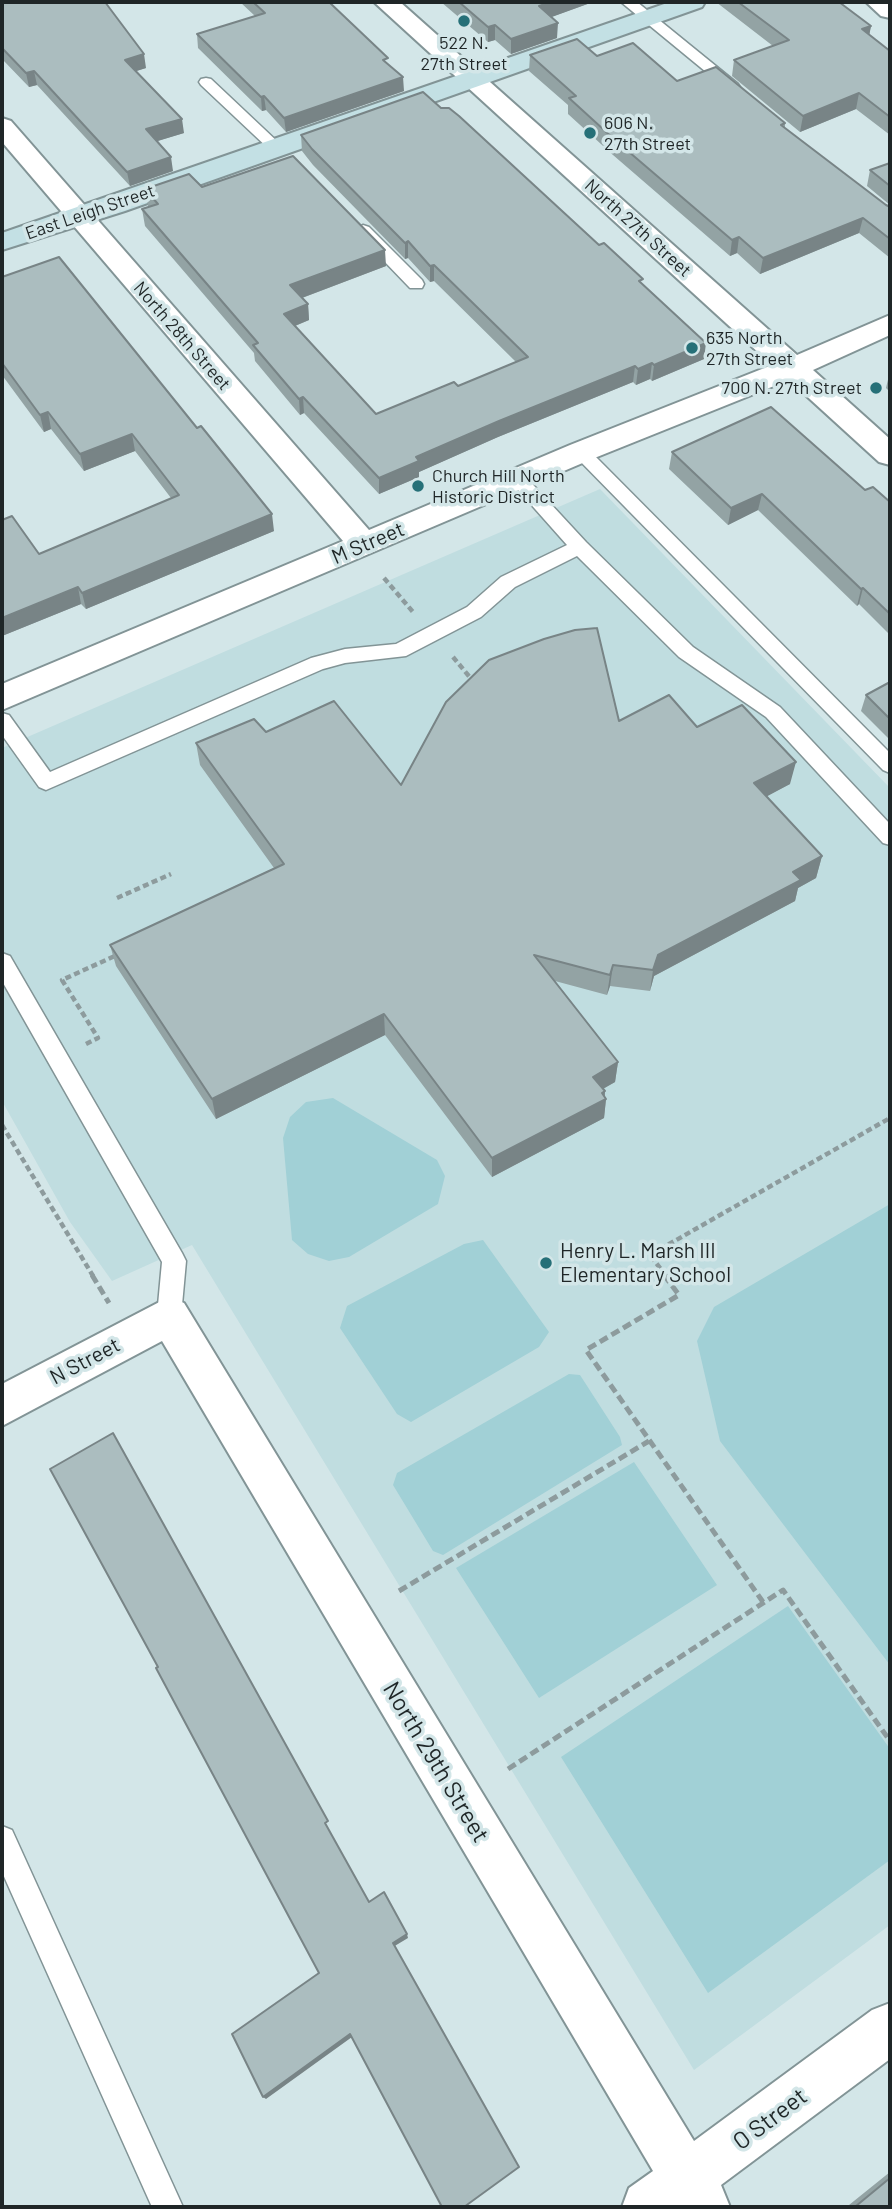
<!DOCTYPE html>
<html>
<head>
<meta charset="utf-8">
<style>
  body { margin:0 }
  #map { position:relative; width:892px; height:2209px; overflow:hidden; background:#d3e6e8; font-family:Barlow,sans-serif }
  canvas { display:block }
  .frame { position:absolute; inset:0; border:4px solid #1f2627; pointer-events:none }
</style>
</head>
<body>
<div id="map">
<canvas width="892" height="2209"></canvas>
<div class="frame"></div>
</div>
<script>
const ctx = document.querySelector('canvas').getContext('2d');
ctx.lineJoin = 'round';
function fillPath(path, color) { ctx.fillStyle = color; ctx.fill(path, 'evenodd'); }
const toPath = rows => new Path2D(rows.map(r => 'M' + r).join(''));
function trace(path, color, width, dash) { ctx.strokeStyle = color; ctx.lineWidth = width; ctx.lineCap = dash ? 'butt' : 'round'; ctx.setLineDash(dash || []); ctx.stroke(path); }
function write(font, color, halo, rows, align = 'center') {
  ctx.font = font + ' Barlow,sans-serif'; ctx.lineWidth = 7; ctx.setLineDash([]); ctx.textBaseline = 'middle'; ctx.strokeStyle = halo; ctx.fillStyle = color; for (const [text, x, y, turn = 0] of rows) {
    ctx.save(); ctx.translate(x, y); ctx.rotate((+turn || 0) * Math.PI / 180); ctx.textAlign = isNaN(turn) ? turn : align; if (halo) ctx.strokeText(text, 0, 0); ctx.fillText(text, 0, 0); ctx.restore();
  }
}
const built = toPath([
  [600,489,890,788,890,1925,694,2070,192,1245,112,1281,70,1222,2,1101,2,748]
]);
const green = toPath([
  [333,1098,437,1160,445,1176,438,1204,349,1257,329,1261,308,1254,292,1240,283,1138,290,1117,306,1102],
  [890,1204,890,1665,720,1441,697,1341,714,1307],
  [483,1240,549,1332,539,1347,411,1422,397,1414,340,1328,347,1306,464,1244],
  [569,1374,580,1375,620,1437,622,1445,443,1555,433,1551,393,1485,397,1473],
  [634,1462,717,1585,539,1698,456,1568],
  [788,1606,890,1749,890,1860,708,1993,561,1757]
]);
const pathFar1 = toPath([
  [384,578,413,612],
  [453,657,473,681],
  [117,898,171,874],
  [86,1044,98,1038,62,980,117,955],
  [2,1125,93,1276],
  [666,1276,650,1255,890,1118]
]);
const path = toPath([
  [92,1275,109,1303],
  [664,1275,679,1295,586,1350,763,1602],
  [399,1591,649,1441],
  [508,1769,783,1590,890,1741]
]);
const lane = toPath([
  [621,2,637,2,738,84,740,87,738,90,728,90,621,2],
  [206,78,211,79,280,144,283,147,280,150,270,150,201,85,199,82,201,79,206,78],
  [363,225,369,227,422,280,424,284,422,288,410,288,357,233,355,230,363,225],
  [581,446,587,448,890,753,890,773,883,770,575,456,572,452,581,446],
  [518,473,524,475,586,542,693,647,780,707,890,824,890,845,883,843,766,717,679,657,577,556,515,587,481,617,406,656,345,663,323,669,46,790,39,787,2,735,2,713,9,715,50,772,311,658,345,649,396,644,467,607,501,577,567,545,512,483,509,479,512,475,518,473],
  [2,953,10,956,182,1253,186,1261,181,1316,178,1324,169,1327,160,1324,157,1316,162,1262,2,981,2,953],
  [2,1826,12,1830,183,2207,152,2207,2,1872,2,1826]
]);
const street = toPath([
  [374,2,400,2,797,355,890,315,890,335,813,370,890,439,890,465,879,462,789,380,592,459,2,710,2,684,343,541,2,142,2,118,11,121,369,530,570,445,772,365,374,2],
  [866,2,890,2,890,18,881,16,866,2],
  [169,1297,184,1303,694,2141,872,2010,890,2003,890,2059,721,2185,730,2207,622,2207,629,2188,653,2171,162,1341,2,1426,2,1384,169,1297]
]);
const secondary = toPath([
  [670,2,705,2,702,7,125,211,2,250,2,233,670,2]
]);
const wall = toPath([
  [2,2,146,68,136,71,184,133,157,141,173,171,130,186,37,85,29,87,2,59],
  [240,2,329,2,388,64,404,91,286,132,266,110,262,111,198,48,197,34,255,16],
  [441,2,593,2,551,17,557,38,511,54,495,40,488,42],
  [716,2,839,2,871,26,869,34,890,51,890,135,856,109,800,132,732,76,734,60,773,46],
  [530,55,597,56,677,81,785,123,785,128,886,205,890,207,890,258,859,233,760,274,737,253,730,256,613,155,568,114,568,105,529,71],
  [301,135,642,284,704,359,652,381,650,379,636,385,633,382,498,437,419,472,419,477,379,494,304,413,300,415,255,361,254,353,145,226,142,209,149,207,148,206,145,189,202,187,386,266,302,298,308,304,309,320,295,326,376,414,458,386,516,362,434,281,430,282,408,258,405,259,313,165,302,151],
  [890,163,890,205,867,186,870,170],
  [2,277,274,531,86,609,81,604,2,636,2,520,39,554,171,498,135,451,84,471,51,429,44,432,2,375],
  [890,371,890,392,886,388],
  [672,452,865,490,890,502,890,635,859,604,857,606,758,510,728,525,669,469],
  [890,682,890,740,861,711,866,695],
  [619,721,697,727,790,784,766,796,822,856,816,878,798,888,795,901,654,976,650,991,610,986,607,995,555,981,618,1062,615,1082,603,1089,605,1091,605,1097,606,1099,604,1118,492,1177,385,1035,216,1119,116,966,110,945,274,868,200,765,196,743,266,732,401,785],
  [890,2172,890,2207,850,2207,849,2205]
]);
const shadedWall = toPath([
  [551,2,593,2,538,22,539,6],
  [558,23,557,38,511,54,511,39],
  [495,25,495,40,488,42,488,27],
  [871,26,868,42,862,29],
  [144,54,146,68,127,74,125,60],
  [34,71,37,85,29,87,26,73],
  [403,77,404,91,286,132,284,118],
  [859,93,856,109,800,132,803,116],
  [264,96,266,110,262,111,261,97],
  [182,119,184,133,148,144,146,129],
  [171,157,173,171,130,186,127,172],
  [863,218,859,233,760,274,763,258],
  [739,237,737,253,730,256,732,240],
  [408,241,408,258,405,259,405,243],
  [385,250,386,266,291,302,290,285],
  [434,265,434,281,430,282,430,266],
  [308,304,309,320,285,330,284,314],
  [706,343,704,359,652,381,654,365],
  [652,363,650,379,636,385,638,369],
  [635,366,633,382,498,437,419,472,419,477,379,494,379,478,416,457,499,421],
  [303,397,304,413,300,415,299,399],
  [48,412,51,429,44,432,40,415],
  [132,434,135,451,84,471,80,454],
  [762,494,758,510,728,525,731,508],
  [272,514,274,531,86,609,82,593],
  [78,587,81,604,2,636,2,618],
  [863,588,859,604,857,606,861,589],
  [796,762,790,784,749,806,754,783],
  [822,856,816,878,798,888,795,901,654,976,650,991,653,970,658,955,793,872],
  [613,965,610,986,607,995,610,975],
  [384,1014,385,1035,216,1119,212,1099],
  [618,1062,615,1082,590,1096,593,1077],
  [605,1091,604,1100,606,1099,604,1118,492,1177,492,1158],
  [407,1934,408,1938,393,1947,393,1943],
  [350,2034,352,2037,266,2099,263,2097]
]);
const building = toPath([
  [2,2,105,2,144,54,125,60,182,119,146,129,171,157,127,172,34,71,26,73,2,48,2,2],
  [253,2,329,2,388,58,383,60,403,77,284,118,264,96,261,97,197,34,265,13,253,2],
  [459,2,551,2,539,6,558,23,511,39,495,25,488,27,459,2],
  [738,2,839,2,871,26,862,29,890,51,890,117,859,93,803,116,734,60,789,40,738,2],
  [577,39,597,56,633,43,677,81,716,67,785,123,781,125,886,205,890,207,890,239,863,218,763,258,739,237,732,240,615,140,569,98,576,96,530,55,577,39],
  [423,92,441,108,449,108,459,116,599,245,604,243,643,279,639,281,706,343,654,365,652,363,638,369,635,366,499,421,416,457,419,461,379,478,303,397,299,399,253,345,258,343,142,209,158,204,145,189,189,174,202,187,293,156,385,250,290,285,308,304,284,314,376,414,454,382,458,386,528,357,434,265,430,266,408,241,405,243,312,149,301,135,423,92],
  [890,163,890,186,870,170,890,163],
  [59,257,197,428,201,426,272,514,82,593,78,587,2,618,2,520,12,516,39,554,179,495,132,434,80,454,48,412,40,415,2,363,2,277,59,257],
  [771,407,865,490,873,487,890,502,890,614,863,588,861,589,762,494,731,508,672,452,771,407],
  [597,628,619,721,669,695,697,727,742,705,796,762,754,783,822,856,793,872,801,880,658,955,653,970,613,965,610,975,534,955,618,1062,593,1077,605,1091,602,1093,606,1099,492,1158,384,1014,212,1099,110,945,284,864,196,743,254,719,266,732,334,701,401,785,446,702,489,660,544,639,575,630,597,628],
  [890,682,890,719,866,695,890,682],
  [113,1433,328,1821,325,1823,369,1902,384,1892,407,1934,393,1943,519,2167,464,2207,442,2207,350,2034,263,2097,232,2034,319,1973,156,1668,158,1667,50,1469,113,1433],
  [890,2178,890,2207,857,2207,856,2206,890,2178]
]);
const markers = [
  [464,21,7,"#267078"],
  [590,133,7,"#267078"],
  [692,348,7,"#267078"],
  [876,388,7,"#267078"],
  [418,486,7,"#267078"],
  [546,1263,7,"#267078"]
];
const farPoinames = [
  ["522 N.",464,43,"center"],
  ["27th Street",464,64,"center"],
  ["606 N.",604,123],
  ["27th Street",604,144],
  ["635 North",706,338],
  ["27th Street",706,359],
  ["700 N. 27th Street",862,388,"right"],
  ["Church Hill North",432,476],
  ["Historic District",432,497]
];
const farStreetnames = [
  ["East Leigh Street",90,212,-19],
  ["North 27th Street",638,228,42],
  ["North 28th Street",182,336,49]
];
const streetNames = [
  ["M Street",368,543,-23],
  ["N Street",85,1361,-28]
];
const poiNames = [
  ["Henry L. Marsh III",560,1251],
  ["Elementary School",560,1275]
];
const nearStreetnames = [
  ["North 29th Street",436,1762,59],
  ["O Street",770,2119,-37]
];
fillPath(built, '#c0dde0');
fillPath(green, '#a1d0d6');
trace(lane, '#829496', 3);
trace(street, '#829496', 4);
trace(secondary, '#829496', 4);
trace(pathFar1, '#8d9b9d', 4.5, [6, 3.5]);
trace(path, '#8d9b9d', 5, [9, 4.5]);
fillPath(lane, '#fff');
fillPath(street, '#fff');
fillPath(secondary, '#c3e0e4');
fillPath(wall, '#93a3a4');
fillPath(shadedWall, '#788486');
fillPath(building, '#abbdbf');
trace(building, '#788486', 2);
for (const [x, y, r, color] of markers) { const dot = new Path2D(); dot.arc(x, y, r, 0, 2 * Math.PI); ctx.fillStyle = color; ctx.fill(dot); trace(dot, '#d3e6e8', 2.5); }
write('18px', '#1f2627', '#d3e6e8', farPoinames, 'left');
write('18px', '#1f2627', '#d3e6e8', farStreetnames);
write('21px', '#1f2627', '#d3e6e8', streetNames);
write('21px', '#1f2627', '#d3e6e8', poiNames, 'left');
write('24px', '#1f2627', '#d3e6e8', nearStreetnames);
</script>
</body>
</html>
